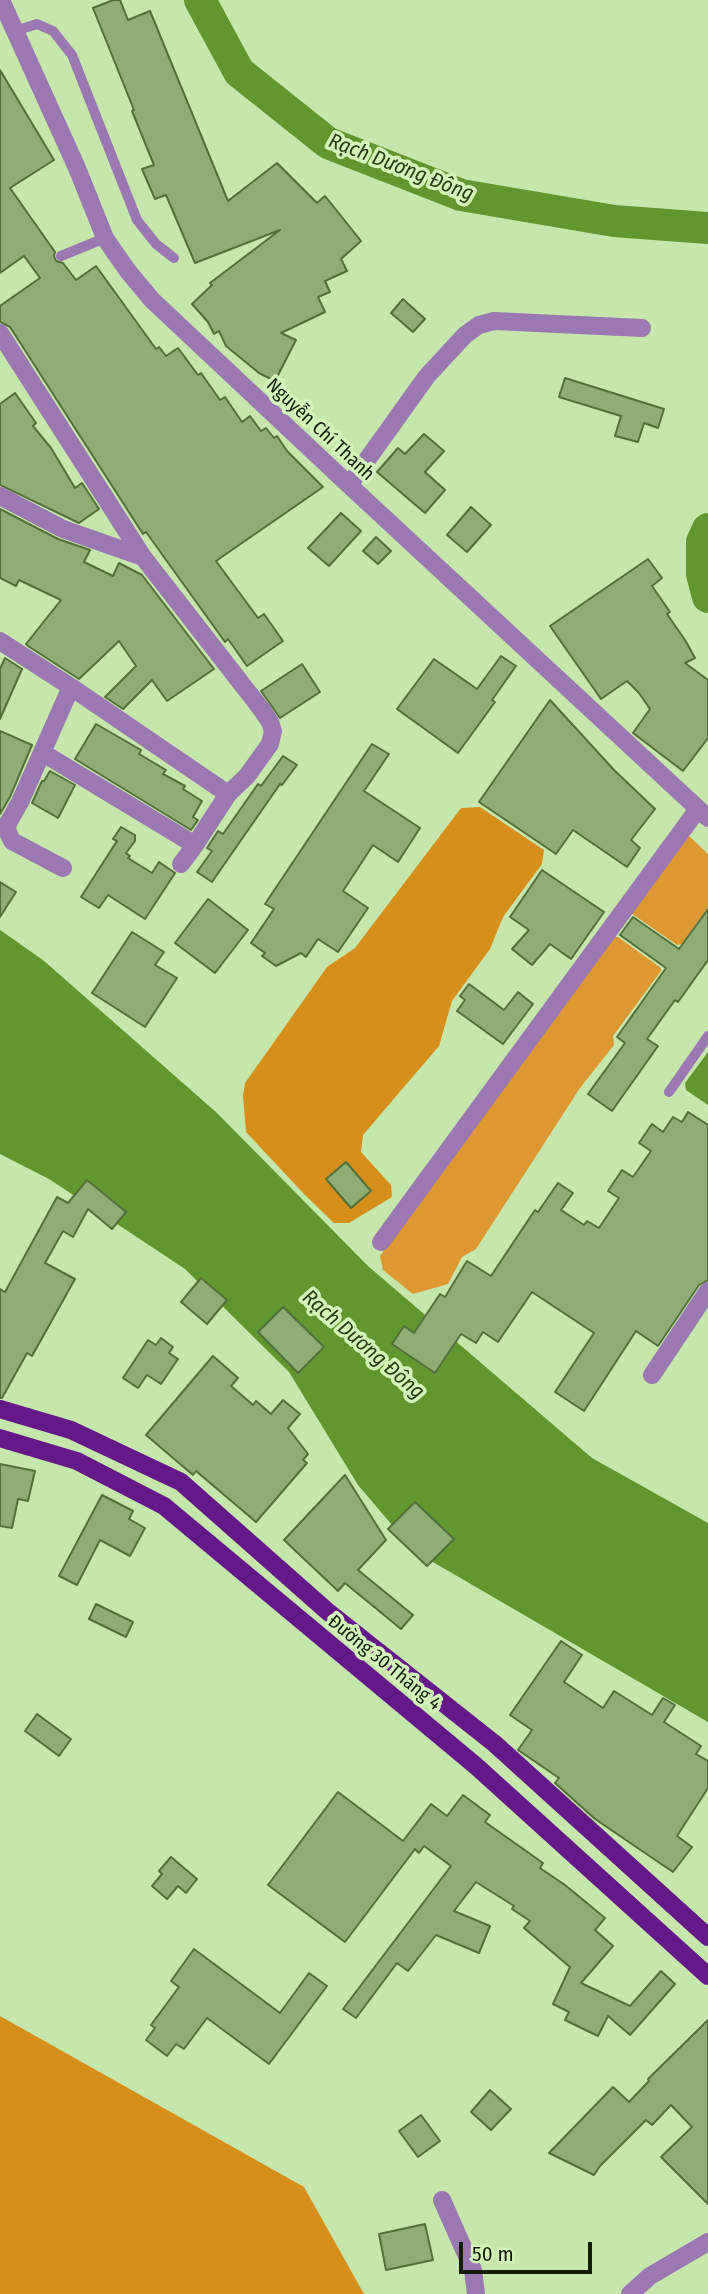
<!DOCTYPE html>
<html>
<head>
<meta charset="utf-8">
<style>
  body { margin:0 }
  #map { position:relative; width:708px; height:2294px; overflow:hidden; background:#c6e7ac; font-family:"Fira Sans Condensed",sans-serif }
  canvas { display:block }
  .scale { position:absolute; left:459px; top:2242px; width:133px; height:32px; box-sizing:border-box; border:4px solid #111d07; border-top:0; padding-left:9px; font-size:21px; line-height:24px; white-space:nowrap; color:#111d07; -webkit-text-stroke:5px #d3f5b9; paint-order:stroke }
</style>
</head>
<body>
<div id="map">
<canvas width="708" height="2294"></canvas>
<div class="scale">50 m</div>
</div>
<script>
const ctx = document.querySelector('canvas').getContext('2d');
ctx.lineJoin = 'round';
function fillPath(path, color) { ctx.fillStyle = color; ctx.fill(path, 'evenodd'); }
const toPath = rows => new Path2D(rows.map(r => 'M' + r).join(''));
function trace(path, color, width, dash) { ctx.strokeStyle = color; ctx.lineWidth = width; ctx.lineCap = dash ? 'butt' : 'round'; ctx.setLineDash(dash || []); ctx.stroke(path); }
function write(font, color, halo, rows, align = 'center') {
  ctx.font = font + ' "Fira Sans Condensed",sans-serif'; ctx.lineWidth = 7; ctx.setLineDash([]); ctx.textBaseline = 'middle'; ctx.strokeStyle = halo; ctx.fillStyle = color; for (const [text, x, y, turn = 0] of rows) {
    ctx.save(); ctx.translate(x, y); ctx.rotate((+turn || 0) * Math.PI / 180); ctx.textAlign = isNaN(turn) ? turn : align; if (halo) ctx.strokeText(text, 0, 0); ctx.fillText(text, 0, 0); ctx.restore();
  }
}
const green = toPath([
  [688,835,708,854,708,907,682,944,677,945,631,913],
  [612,937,618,937,661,968,661,971,613,1036,614,1045,580,1088,476,1249,462,1257,448,1284,413,1294,383,1270,380,1256,528,1049]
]);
const forest = toPath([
  [480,807,544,850,542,864,503,917,490,949,452,1001,439,1046,363,1135,361,1152,391,1185,392,1197,349,1223,334,1223,304,1194,246,1132,243,1096,245,1083,327,967,355,948,461,808],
  [0,2016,304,2187,364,2294,0,2294]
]);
const water = toPath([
  [0,930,43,960,217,1113,368,1266,592,1458,708,1523,708,1722,414,1551,358,1485,289,1372,185,1269,49,1179,0,1154],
  [708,1052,708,1105,686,1090,685,1083]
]);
const river = toPath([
  [200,0,239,72,328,143,461,195,614,221,708,228],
  [708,529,702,542,702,574,708,597]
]);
const building = toPath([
  [113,0,120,0,128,20,150,11,228,201,277,163,317,203,325,196,361,241,341,259,347,271,325,281,330,292,318,297,325,312,281,333,296,340,275,381,259,373,226,346,219,331,214,334,208,322,192,304,212,285,210,283,280,230,195,263,166,195,155,199,142,169,154,165,132,111,134,110,93,8,113,0],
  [0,70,54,160,10,188,55,252,54,256,56,261,63,263,76,280,96,266,156,349,159,347,166,356,178,348,198,375,201,373,220,400,225,397,242,422,250,416,261,431,266,428,274,438,277,436,287,451,323,487,216,561,258,618,264,614,283,641,247,666,228,639,225,642,146,532,143,534,10,327,0,322,0,306,40,278,24,256,0,273,0,70],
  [403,299,425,319,413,332,391,313,403,299],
  [565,378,664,409,658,428,644,423,638,442,615,436,621,416,559,397,565,378],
  [15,393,36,423,33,426,51,448,75,488,82,483,99,509,79,523,0,485,0,404,15,393],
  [424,434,444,451,425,472,445,490,425,513,377,472,398,448,405,454,424,434],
  [471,507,491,525,467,552,447,535,471,507],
  [0,509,58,539,90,550,84,562,113,576,119,563,142,575,214,669,167,701,152,680,123,709,105,697,136,666,119,641,79,679,28,646,26,644,61,600,19,580,16,586,0,578,0,509],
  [341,513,361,531,329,566,308,548,341,513],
  [376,537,391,551,378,564,363,551,376,537],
  [648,559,662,578,652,586,670,612,667,614,685,640,695,658,685,663,708,680,708,738,683,771,633,733,650,709,639,693,627,681,601,699,550,626,648,559],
  [501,656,516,666,492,700,495,702,458,753,397,709,434,659,477,689,501,656],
  [5,658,22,669,0,719,0,669,5,658],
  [302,664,320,692,280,718,261,691,302,664],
  [550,700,614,770,655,809,631,840,640,848,627,867,573,830,556,854,479,802,550,700],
  [96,724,141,750,139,754,166,770,163,774,185,786,183,789,202,801,193,817,198,820,191,830,75,759,96,724],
  [0,731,32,745,10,797,0,814,0,731],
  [372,744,389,754,364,791,420,828,398,862,373,845,343,891,368,908,338,952,318,939,306,957,301,953,276,966,262,956,265,953,251,943,274,909,265,904,372,744],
  [283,756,297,765,282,785,280,784,212,882,197,872,212,851,207,848,218,831,223,834,258,784,261,786,283,756],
  [50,771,75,785,58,818,32,803,42,781,44,781,50,771],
  [121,827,135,835,135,841,126,853,130,856,128,858,152,873,159,862,175,873,145,919,108,895,99,908,81,897,117,841,113,839,121,827],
  [542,870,604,912,571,959,550,944,532,965,512,949,529,930,510,917,542,870],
  [0,882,16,892,0,917,0,882],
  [208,899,248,930,215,973,175,943,208,899],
  [708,909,708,960,678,1002,675,1000,647,1039,658,1046,612,1111,588,1094,625,1043,617,1037,666,968,620,935,633,917,679,949,708,909],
  [132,932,164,952,155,965,177,978,145,1027,92,993,132,932],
  [469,984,504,1010,518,992,533,1004,503,1044,457,1011,465,1000,460,996,469,984],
  [688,1112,708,1125,708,1280,699,1285,658,1346,636,1331,584,1411,555,1392,594,1333,532,1292,498,1342,483,1332,476,1343,461,1334,435,1373,392,1344,404,1326,414,1333,440,1294,445,1297,467,1261,491,1276,535,1210,538,1212,558,1183,573,1193,561,1210,584,1225,587,1221,599,1228,619,1198,608,1191,622,1170,633,1177,651,1151,639,1143,652,1124,663,1132,673,1117,682,1122,688,1112],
  [346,1162,371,1191,351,1208,326,1179,346,1162],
  [87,1180,126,1212,112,1229,88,1209,73,1237,63,1231,45,1263,75,1279,32,1356,27,1353,2,1398,0,1398,0,1289,5,1292,57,1197,68,1203,87,1180],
  [201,1278,227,1300,207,1324,181,1302,201,1278],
  [283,1307,324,1347,298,1373,258,1332,283,1307],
  [161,1338,173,1347,169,1353,178,1359,161,1384,147,1375,138,1388,123,1378,148,1340,156,1345,161,1338],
  [213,1356,238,1378,231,1386,253,1405,256,1401,271,1414,283,1400,300,1414,288,1428,308,1454,303,1460,307,1463,256,1522,196,1471,193,1475,146,1435,213,1356],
  [0,1464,35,1471,28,1501,18,1499,12,1528,0,1526,0,1464],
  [345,1475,386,1540,358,1570,413,1615,401,1629,345,1583,338,1591,284,1540,345,1475],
  [102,1495,133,1511,129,1519,145,1528,130,1556,100,1540,77,1585,59,1576,102,1495],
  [415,1502,454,1539,427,1566,388,1529,415,1502],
  [96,1604,133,1622,126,1637,89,1619,96,1604],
  [561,1641,582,1655,564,1682,603,1708,614,1691,652,1715,663,1698,675,1705,664,1722,701,1746,696,1754,708,1761,708,1788,677,1836,692,1847,673,1872,595,1819,555,1783,559,1778,518,1750,532,1730,510,1715,561,1641],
  [37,1714,71,1739,59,1756,25,1731,37,1714],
  [338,1792,403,1841,431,1804,447,1816,463,1795,490,1815,485,1822,543,1863,540,1868,565,1885,605,1918,595,1930,613,1946,581,1983,630,2006,661,1971,675,1984,630,2035,608,2016,598,2036,565,2020,569,2012,553,2004,570,1967,524,1928,530,1921,512,1909,514,1906,476,1882,454,1911,490,1926,479,1953,436,1935,408,1971,397,1963,356,2018,343,2009,451,1866,424,1846,419,1853,415,1849,345,1942,268,1885,338,1792],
  [171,1857,197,1879,186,1893,178,1886,167,1899,152,1886,162,1874,159,1871,171,1857],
  [194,1949,280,2013,309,1973,327,1986,269,2064,207,2018,184,2049,176,2044,167,2056,146,2040,155,2028,151,2025,179,1987,171,1981,194,1949],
  [708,2020,708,2204,661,2157,692,2127,671,2105,652,2125,646,2120,600,2166,594,2175,549,2153,613,2087,629,2102,649,2081,648,2079,708,2020],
  [490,2090,511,2109,491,2130,471,2112,490,2090],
  [421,2115,440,2141,418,2157,399,2131,421,2115],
  [425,2224,433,2260,386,2270,379,2234,425,2224]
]);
const lane = toPath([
  [15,31,37,24,53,31,72,55,137,220,156,244,174,258],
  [61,256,105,238],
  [669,1092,708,1036]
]);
const street = toPath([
  [1,0,77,168,105,238,127,270,152,300,349,485,708,818],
  [0,333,143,557,262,710,270,722,273,731,270,744,247,776,228,794,195,845,43,753],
  [349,485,427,376,465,335,479,325,494,321,642,328],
  [0,496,63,529,143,557],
  [0,641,71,687,228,794],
  [181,864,195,845],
  [63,868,12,841,7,830,8,823,20,802,71,687],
  [381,1242,698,809],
  [652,1375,708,1291],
  [442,2200,473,2270,476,2294],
  [630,2294,650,2276,708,2242]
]);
const primary = toPath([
  [0,1409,71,1430,181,1482,327,1611,495,1744,708,1937],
  [0,1438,77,1461,164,1506,476,1766,708,1976]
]);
const streetNames = [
  ["Nguyễn Chí Thanh",320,430,43],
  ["Đường 30 Tháng 4",384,1663,39]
];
const waterNames = [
  ["Rạch Dương Đông",401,168,21],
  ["Rạch Dương Đông",363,1345,41]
];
fillPath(green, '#dd9832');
fillPath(forest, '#d78f1b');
fillPath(water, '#63962e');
trace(river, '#63962e', 32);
fillPath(building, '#8eae75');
trace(building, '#53703a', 2);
trace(lane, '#9b78b1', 10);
trace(street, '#9b78b1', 18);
trace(primary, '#651988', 18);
write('19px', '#111d07', '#d3f5b9', streetNames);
write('italic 21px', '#293e14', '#d3f5b9', waterNames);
</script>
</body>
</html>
